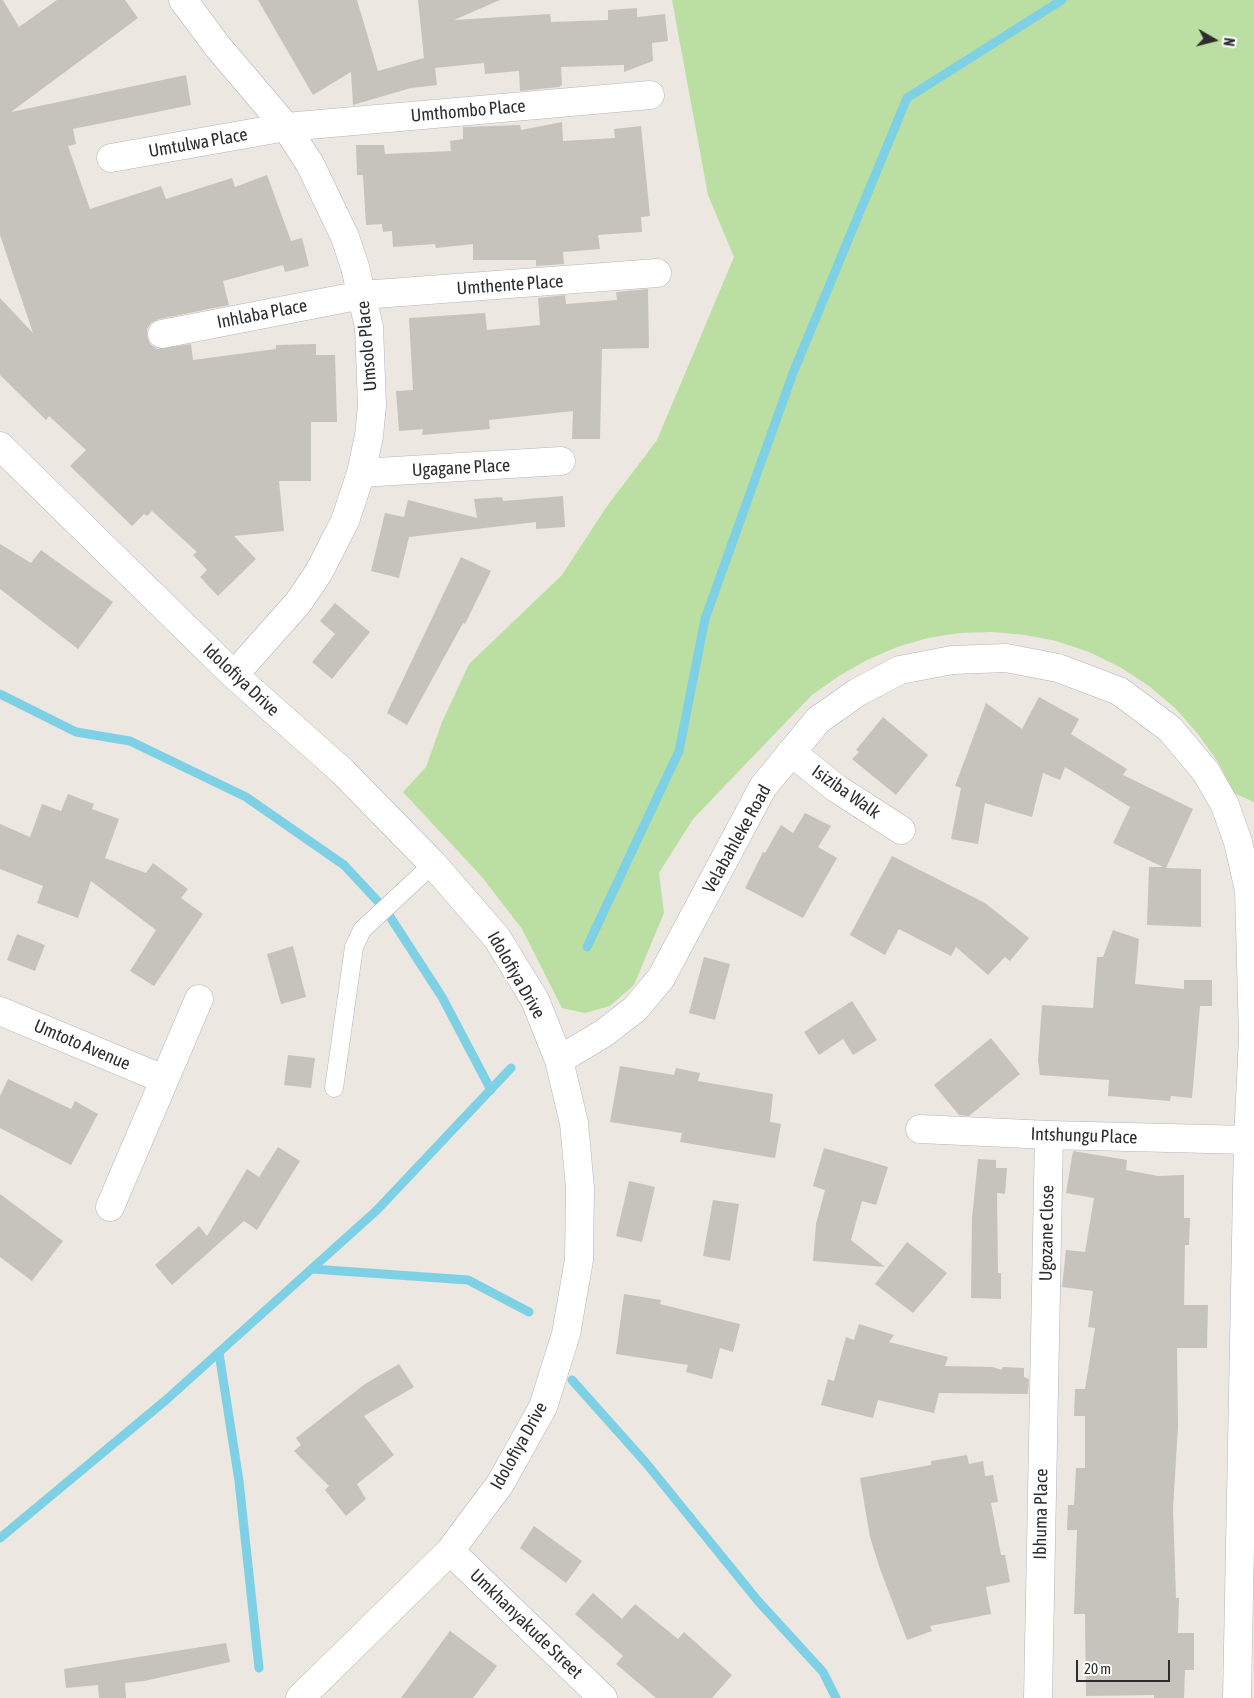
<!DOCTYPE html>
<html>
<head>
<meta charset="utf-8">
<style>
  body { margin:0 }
  #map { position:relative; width:1254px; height:1698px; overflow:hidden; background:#ede7e1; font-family:"Asap Condensed",sans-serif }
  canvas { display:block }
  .north { position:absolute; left:1189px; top:15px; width:50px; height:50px; -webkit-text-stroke:4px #fff; paint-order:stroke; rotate:98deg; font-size:14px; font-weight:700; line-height:20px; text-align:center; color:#2d2d2d }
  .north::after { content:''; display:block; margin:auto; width:18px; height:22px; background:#2d2d2d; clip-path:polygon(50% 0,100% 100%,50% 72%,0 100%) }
  .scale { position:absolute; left:1076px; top:1660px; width:94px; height:22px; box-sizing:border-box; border:2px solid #2d2d2d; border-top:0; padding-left:6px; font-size:15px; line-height:18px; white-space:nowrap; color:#2d2d2d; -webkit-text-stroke:4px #fff; paint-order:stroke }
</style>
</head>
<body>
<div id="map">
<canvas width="1254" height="1698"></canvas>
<div class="north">N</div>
<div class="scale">20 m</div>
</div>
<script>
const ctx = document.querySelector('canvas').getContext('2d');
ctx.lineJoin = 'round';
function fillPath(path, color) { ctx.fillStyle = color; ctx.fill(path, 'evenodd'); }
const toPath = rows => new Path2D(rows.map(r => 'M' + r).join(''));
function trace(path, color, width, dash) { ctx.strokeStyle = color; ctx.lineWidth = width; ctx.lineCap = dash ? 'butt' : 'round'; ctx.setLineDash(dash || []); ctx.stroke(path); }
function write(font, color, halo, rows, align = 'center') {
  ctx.font = font + ' "Asap Condensed",sans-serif'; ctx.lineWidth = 4; ctx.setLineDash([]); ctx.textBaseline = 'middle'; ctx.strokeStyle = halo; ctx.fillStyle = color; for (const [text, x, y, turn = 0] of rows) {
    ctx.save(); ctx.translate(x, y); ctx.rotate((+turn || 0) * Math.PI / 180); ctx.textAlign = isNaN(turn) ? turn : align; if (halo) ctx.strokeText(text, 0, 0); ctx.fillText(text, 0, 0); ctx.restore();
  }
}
const green = toPath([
  [672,0,1254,0,1254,802,1234,793,1218,762,1198,734,1175,708,1149,686,1120,667,1089,652,1056,641,1025,635,992,632,960,633,928,638,897,647,867,660,839,676,812,695,693,819,659,873,664,913,634,985,610,1006,585,1013,562,1008,522,929,482,877,403,792,426,767,442,722,469,664,562,575,605,509,657,440,734,257,708,195]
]);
const stream = toPath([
  [0,694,76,732,130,741,246,797,344,865,385,909,442,997,491,1090],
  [587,947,679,751,705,619,793,373,907,98,1062,0],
  [312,1269,468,1280,529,1312],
  [219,1353,239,1481,259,1668],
  [572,1380,646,1463,758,1601,823,1672,836,1698],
  [0,1538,166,1400,377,1210,511,1068]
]);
const building = toPath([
  [0,0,3,0,19,27,57,0,125,0,138,18,11,112,186,75,191,105,73,129,76,144,68,146,90,209,161,186,166,199,232,178,235,187,267,175,291,241,302,238,309,266,285,272,283,265,223,281,229,305,159,319,151,323,147,329,147,336,150,344,157,349,191,344,193,360,276,349,276,345,316,344,316,355,335,355,337,422,311,422,311,481,279,481,284,531,234,536,256,559,218,596,200,577,207,570,193,555,197,552,152,511,147,516,144,514,132,526,70,466,86,450,49,416,46,420,0,375,0,298,33,333,0,235],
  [258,0,357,0,378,71,424,58,418,0,500,0,454,20,550,14,551,22,608,20,608,10,637,8,637,17,665,14,668,41,652,43,653,61,624,72,624,65,561,67,562,85,559,87,520,91,519,71,485,74,484,63,435,68,437,85,411,88,353,105,351,72,313,95],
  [562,122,563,141,615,138,614,129,641,126,650,216,641,217,642,232,598,235,600,249,563,252,564,264,536,266,536,260,473,260,473,244,436,248,435,244,393,247,392,231,383,232,382,224,366,225,363,175,357,175,356,145,384,145,385,154,451,151,450,141,463,139,463,127,520,125,521,130],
  [648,289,649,348,602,349,600,439,572,439,573,411,489,420,490,429,422,435,423,429,399,431,396,391,413,390,409,318,485,313,487,330,540,325,538,298,565,295,566,304,617,300,616,292],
  [563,496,565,527,536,529,536,522,409,537,399,578,371,571,385,513,404,517,408,500,477,518,474,499,502,497,503,501],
  [0,544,31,563,41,550,113,602,78,649,0,589],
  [461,557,491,571,465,624,463,623,407,725,387,713],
  [335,603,370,632,332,679,312,662,335,634,320,621],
  [1039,697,1079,719,1071,734,1127,769,1123,775,1193,809,1166,868,1201,869,1201,927,1147,925,1149,867,1163,867,1113,843,1130,807,1065,767,1060,780,1043,773,1032,817,985,803,978,844,951,839,961,788,955,786,986,703,1022,729],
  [883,717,928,755,896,795,852,759,859,752,856,750],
  [68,794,94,804,92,809,119,819,105,858,146,873,153,863,188,889,181,898,203,914,154,986,130,971,156,930,91,881,78,918,37,903,43,886,0,869,0,824,30,837,42,804,61,811],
  [805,813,831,826,818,847,837,858,803,918,745,888,763,852,765,853,781,825,793,833],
  [892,856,985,903,1029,938,1010,961,1005,957,988,975,956,947,951,956,899,929,885,955,850,935],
  [1113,930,1139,939,1135,984,1184,989,1184,980,1212,980,1212,1006,1200,1006,1192,1098,1171,1096,1170,1101,1108,1096,1109,1080,1040,1075,1038,1061,1042,1005,1093,1008,1097,957,1103,957],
  [17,934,45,945,35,971,7,960],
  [293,946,306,997,281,1004,267,954],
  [704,957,730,964,715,1020,689,1013],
  [852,1001,877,1040,853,1055,843,1039,819,1055,804,1032],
  [991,1038,1020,1074,969,1116,959,1115,934,1085],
  [288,1055,315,1058,311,1088,284,1085],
  [620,1066,674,1075,676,1068,700,1073,698,1081,773,1094,770,1122,781,1124,775,1158,680,1142,682,1133,610,1122],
  [8,1079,71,1109,75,1101,98,1114,71,1165,0,1128,0,1096],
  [278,1147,300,1161,257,1230,244,1221,172,1285,155,1265,199,1226,207,1236,247,1169,259,1177],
  [824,1148,888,1167,876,1205,862,1201,851,1240,885,1267,813,1261,816,1224,825,1190,813,1186],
  [1073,1151,1127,1160,1126,1170,1158,1176,1184,1175,1184,1218,1190,1218,1189,1245,1185,1245,1184,1305,1208,1305,1207,1348,1177,1348,1178,1427,1173,1508,1176,1598,1179,1598,1178,1633,1194,1633,1194,1670,1185,1670,1184,1698,1154,1698,1154,1695,1086,1696,1085,1614,1074,1614,1077,1530,1067,1530,1068,1505,1074,1505,1076,1468,1085,1468,1085,1416,1074,1416,1075,1389,1085,1389,1095,1328,1088,1327,1093,1291,1062,1287,1066,1250,1085,1252,1094,1198,1066,1193],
  [978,1159,996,1160,996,1168,1007,1168,1005,1194,997,1193,998,1273,1001,1273,1001,1299,971,1298,972,1218],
  [629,1181,655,1187,642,1242,616,1236],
  [0,1194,63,1241,32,1281,0,1257],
  [713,1200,739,1204,730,1261,703,1256],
  [907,1242,947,1273,913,1313,875,1284],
  [624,1294,661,1300,660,1304,740,1324,733,1352,720,1348,712,1379,686,1372,688,1365,616,1354],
  [859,1324,894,1335,889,1342,948,1357,945,1366,993,1367,1001,1370,1003,1367,1024,1368,1024,1377,1029,1379,1028,1394,939,1393,934,1413,878,1400,873,1418,821,1405,828,1379,834,1381,846,1337,854,1340],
  [399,1364,414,1387,364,1416,394,1455,357,1484,366,1499,346,1516,325,1490,329,1486,294,1451,301,1445,296,1438,365,1384],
  [967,1455,969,1464,983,1461,985,1476,993,1475,998,1502,991,1503,1001,1555,1005,1555,1010,1582,986,1587,991,1614,930,1626,932,1631,907,1640,880,1569,870,1537,860,1478,931,1465,931,1461],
  [534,1526,582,1561,566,1583,520,1548],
  [593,1593,622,1619,635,1604,678,1639,684,1632,732,1675,712,1698,656,1698,616,1664,623,1656,575,1614],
  [450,1631,497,1666,473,1698,401,1698],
  [226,1643,230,1662,144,1681,125,1683,126,1698,99,1698,98,1685,66,1688,64,1669]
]);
const lane = toPath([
  [334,1088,354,947,362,930,433,864]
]);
const street = toPath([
  [183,0,218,47,286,127,310,164,345,237,355,267,369,327,372,405,369,436,361,473,345,521,319,572,298,603,234,675],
  [111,158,286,127,650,95],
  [162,334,362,295,657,273],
  [0,446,234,675,342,771,433,864,497,938,535,1000,559,1060,574,1123,580,1188,579,1260,566,1334,543,1407,500,1484,450,1551,300,1698],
  [361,473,561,461],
  [791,752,836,788,901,830],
  [0,1011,163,1079],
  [559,1060,604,1033,635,1009,661,978,763,787,818,720,858,692,900,670,952,660,1006,658,1058,668,1119,691,1170,729,1206,772,1225,805,1238,842,1249,890,1253,1037,1248,1140,1237,1698],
  [920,1129,1049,1135,1248,1140],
  [110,1207,199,999],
  [450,1551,603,1698],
  [1038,1698,1049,1135]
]);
const streetNames = [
  ["Umthombo Place",468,111,-5],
  ["Umtulwa Place",198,143,-10],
  ["Umthente Place",510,285,-4],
  ["Inhlaba Place",262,314,-11],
  ["Umsolo Place",367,346,-95],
  ["Ugagane Place",461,468,-3],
  ["Idolofiya Drive",241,680,43],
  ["Isiziba Walk",846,792,35],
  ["Velabahleke Road",737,839,-61],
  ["Idolofiya Drive",516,975,60],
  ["Umtoto Avenue",82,1045,23],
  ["Intshungu Place",1084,1136,2],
  ["Ugozane Close",1047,1233,-89],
  ["Idolofiya Drive",519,1446,-61],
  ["Ibhuma Place",1041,1514,-89],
  ["Umkhanyakude Street",526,1624,44]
];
fillPath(green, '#bbdfa3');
trace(stream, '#7ed0e5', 9);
fillPath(building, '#c6c2bc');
trace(lane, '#b1b4bc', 19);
trace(street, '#b1b4bc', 29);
trace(lane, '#fff', 18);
trace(street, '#fff', 28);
write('18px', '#2d2d2d', '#fff', streetNames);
</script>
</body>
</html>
